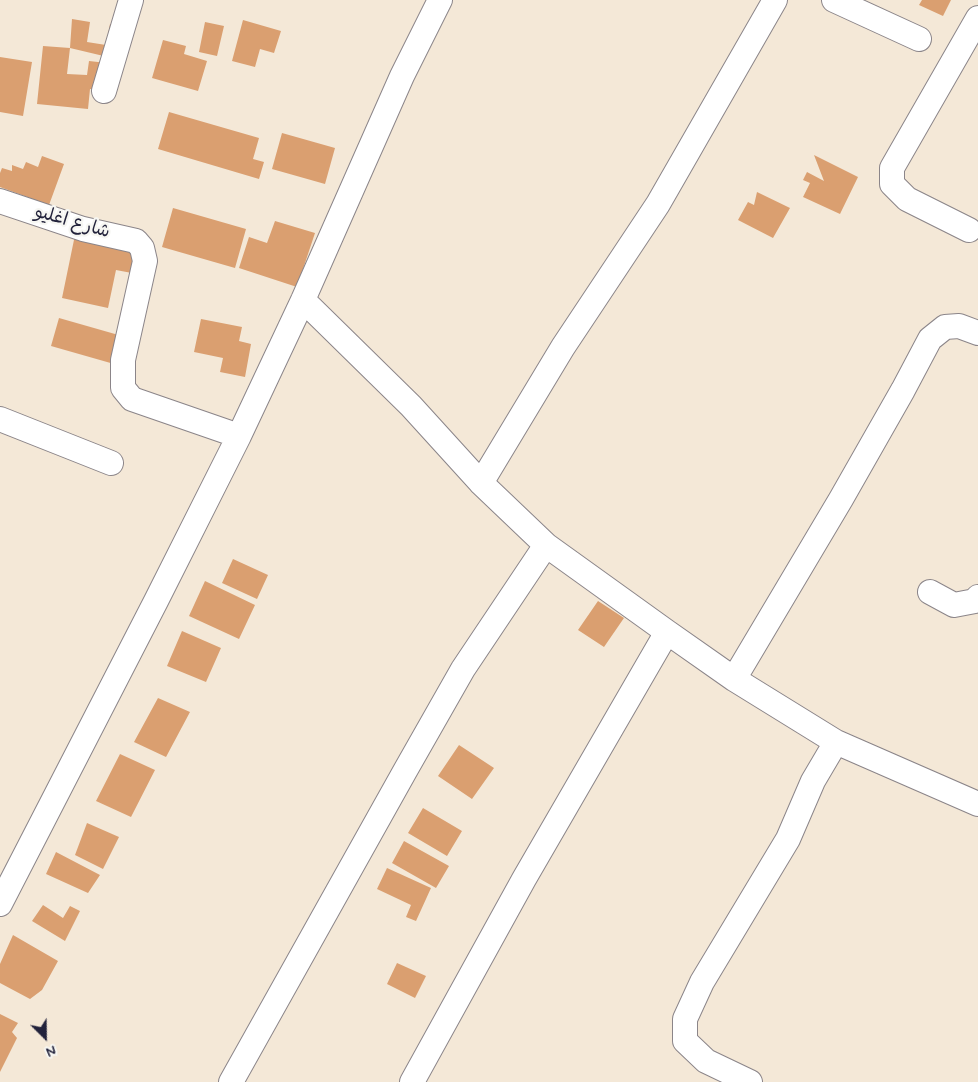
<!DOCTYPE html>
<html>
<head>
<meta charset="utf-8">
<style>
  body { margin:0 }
  #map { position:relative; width:978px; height:1082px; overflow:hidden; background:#f4e8d7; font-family:Mynerve,sans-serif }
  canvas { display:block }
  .north { position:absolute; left:20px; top:1012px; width:50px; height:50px; -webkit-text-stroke:4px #f6f6f2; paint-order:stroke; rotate:157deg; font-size:14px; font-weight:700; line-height:20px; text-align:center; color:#22223b }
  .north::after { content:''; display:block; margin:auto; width:18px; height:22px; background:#22223b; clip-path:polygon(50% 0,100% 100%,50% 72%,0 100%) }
</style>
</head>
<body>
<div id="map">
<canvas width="978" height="1082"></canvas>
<div class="north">N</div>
</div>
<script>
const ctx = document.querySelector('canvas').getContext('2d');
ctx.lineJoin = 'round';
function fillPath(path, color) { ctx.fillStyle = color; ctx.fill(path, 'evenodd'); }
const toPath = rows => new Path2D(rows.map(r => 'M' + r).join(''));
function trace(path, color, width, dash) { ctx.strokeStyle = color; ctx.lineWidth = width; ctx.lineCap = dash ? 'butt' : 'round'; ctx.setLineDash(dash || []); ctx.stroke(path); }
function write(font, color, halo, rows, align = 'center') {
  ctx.font = font + ' Mynerve,"Playpen Sans Arabic",sans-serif'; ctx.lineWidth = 4.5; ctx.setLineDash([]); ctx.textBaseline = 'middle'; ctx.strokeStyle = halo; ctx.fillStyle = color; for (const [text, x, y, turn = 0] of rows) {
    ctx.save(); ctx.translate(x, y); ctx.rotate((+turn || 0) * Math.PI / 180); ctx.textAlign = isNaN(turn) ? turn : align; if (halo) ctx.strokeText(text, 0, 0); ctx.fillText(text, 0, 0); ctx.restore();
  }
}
const building = toPath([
  [922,0,951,0,943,16,919,5],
  [72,19,90,22,87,42,106,45,110,24,117,25,112,58,70,48],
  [243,20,281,31,274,53,260,49,255,67,232,61],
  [205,22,224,26,217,56,199,52],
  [163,40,186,46,184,54,207,61,198,91,152,78],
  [43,46,70,48,67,74,87,75,89,61,107,63,104,91,90,89,88,109,37,104],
  [0,57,32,62,23,116,0,112],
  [169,112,259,138,253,159,264,162,259,179,158,149],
  [282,133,335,148,325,184,272,169],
  [814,155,858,177,840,214,803,197,810,183,803,180,807,172,824,181],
  [42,156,64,164,49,205,0,187,0,173,2,168,12,171,12,165,23,169,26,162,38,167],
  [757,192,790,208,773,238,738,220,748,202,754,205],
  [173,208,246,229,235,268,162,247],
  [275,221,315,233,297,287,239,268,249,237,267,243],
  [75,235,142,248,137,274,116,270,108,308,62,298],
  [59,318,122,336,114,364,51,346],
  [201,319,242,327,239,341,251,344,245,377,220,372,223,358,194,352],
  [233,559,268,575,257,599,222,583],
  [205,581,255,605,239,639,189,616],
  [598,601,624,618,604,647,578,630],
  [182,631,221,648,206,682,167,666],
  [158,698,190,712,166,757,134,742],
  [459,745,494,768,472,799,438,776],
  [120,754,155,770,131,817,96,801],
  [423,808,462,831,447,856,408,833],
  [87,823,119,837,103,869,75,855],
  [404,841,449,866,436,888,392,863],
  [56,852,100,875,88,893,46,874],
  [387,868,431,888,416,921,406,917,411,905,377,889],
  [43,905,63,918,70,906,80,911,65,941,32,921],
  [13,935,58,961,42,990,30,999,0,983,0,964],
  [397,963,426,976,415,998,387,984],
  [0,1014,18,1023,12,1032,17,1038,0,1072]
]);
const minor = toPath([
  [834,0,919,39],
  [104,91,131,0],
  [0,201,83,229,136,241,142,248,145,261,123,360,123,388,132,399,239,436],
  [969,230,907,199,892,184,892,168,978,18],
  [303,300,411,406,481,483,546,545,667,632,734,679,836,742,978,804],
  [0,419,111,463],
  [481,483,563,347,658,204,775,0],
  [930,592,954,605,975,601,978,597],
  [734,679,841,499,903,390,930,339,945,327,959,326,978,333],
  [0,904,156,601,239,436,303,300,402,76,440,0],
  [231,1082,405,771,463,669,546,545],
  [412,1082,524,879,667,632],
  [750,1082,706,1061,685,1041,685,1019,702,982,788,839,813,781,836,742]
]);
const streetNames = [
  ["شارع اغليو",72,223,16]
];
fillPath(building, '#da9f70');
trace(minor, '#8b8589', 26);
trace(minor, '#fff', 24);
write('18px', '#22223b', '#f6f6f2', streetNames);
</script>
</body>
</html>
